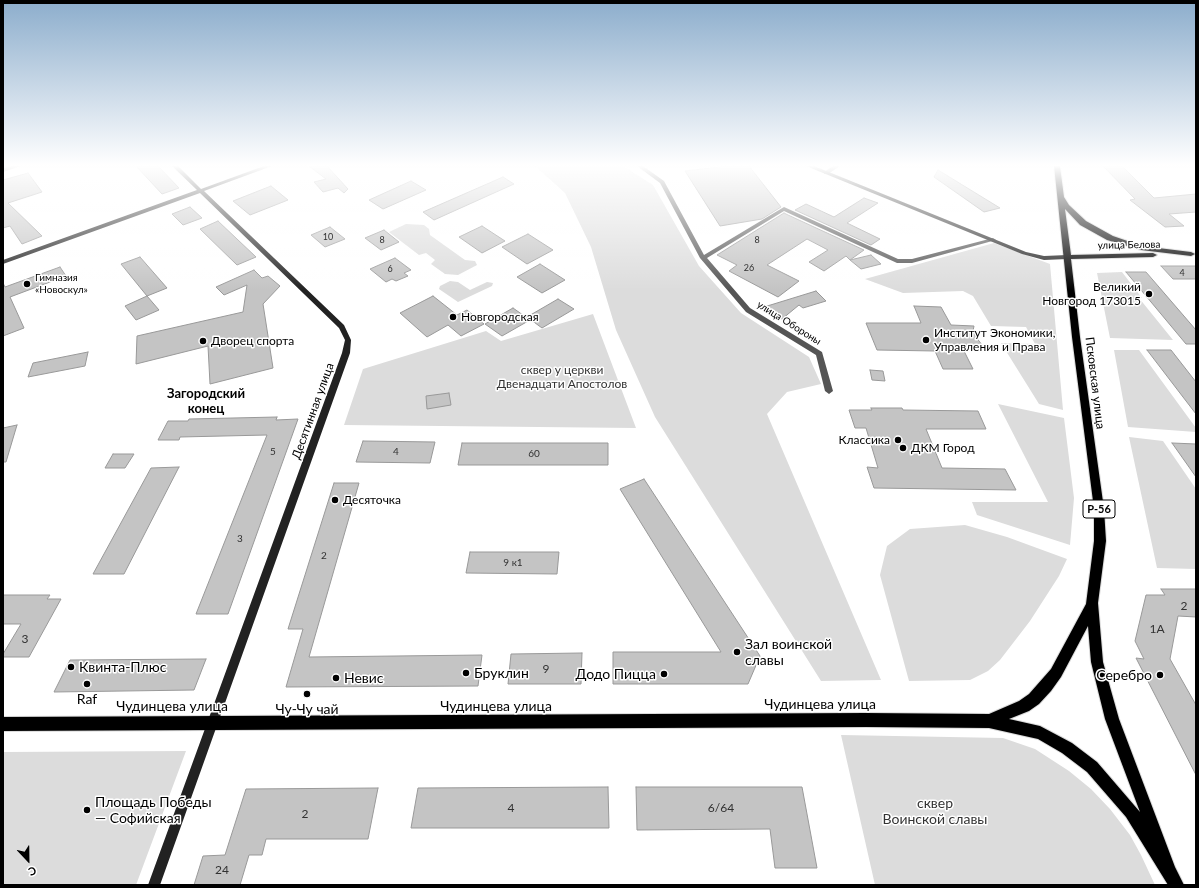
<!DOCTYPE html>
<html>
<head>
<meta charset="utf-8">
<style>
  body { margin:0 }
  #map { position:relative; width:1199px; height:888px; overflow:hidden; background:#fff; font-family:Lato,sans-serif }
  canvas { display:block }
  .frame { position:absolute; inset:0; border:4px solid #000; pointer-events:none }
  .north { position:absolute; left:8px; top:840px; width:40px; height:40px; -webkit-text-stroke:3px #fff; paint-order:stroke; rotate:158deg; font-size:11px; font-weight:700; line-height:16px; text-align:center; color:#000 }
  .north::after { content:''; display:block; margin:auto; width:14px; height:18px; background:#000; clip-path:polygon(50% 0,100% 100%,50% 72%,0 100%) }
</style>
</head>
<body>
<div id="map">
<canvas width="1199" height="888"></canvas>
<div class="frame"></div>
<div class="north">С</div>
</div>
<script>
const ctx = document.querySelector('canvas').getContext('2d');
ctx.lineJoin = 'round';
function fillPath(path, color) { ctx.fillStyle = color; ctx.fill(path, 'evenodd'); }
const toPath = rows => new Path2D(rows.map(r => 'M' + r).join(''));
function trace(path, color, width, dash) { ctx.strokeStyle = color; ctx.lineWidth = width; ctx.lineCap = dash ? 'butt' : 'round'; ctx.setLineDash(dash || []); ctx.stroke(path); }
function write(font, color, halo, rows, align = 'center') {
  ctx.font = font + ' Lato,sans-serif'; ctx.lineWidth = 3; ctx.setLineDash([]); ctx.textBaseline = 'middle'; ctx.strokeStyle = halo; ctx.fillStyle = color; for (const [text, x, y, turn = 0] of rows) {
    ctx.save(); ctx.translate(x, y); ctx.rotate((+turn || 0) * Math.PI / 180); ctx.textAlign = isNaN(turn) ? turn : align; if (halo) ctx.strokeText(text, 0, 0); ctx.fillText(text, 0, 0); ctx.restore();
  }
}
const green = toPath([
  [535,166,623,166,653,185,699,266,741,313,809,357,821,384,787,392,767,414,881,680,821,681,655,417,616,330,591,247,565,193],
  [406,224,424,225,429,229,430,235,465,260,475,261,477,265,458,275,445,274,431,264,435,260,426,253,419,255,389,232],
  [994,243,1050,264,1063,410,1039,404,1001,343,1035,344,1026,327,991,326,973,296,963,291,903,293,865,279],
  [1122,272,1142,298,1139,298,1173,340,1110,338,1097,273],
  [450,281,458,282,470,290,487,282,493,283,492,286,458,302,439,289,440,286],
  [593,314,636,428,344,425,363,369,486,331,501,341],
  [1114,350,1139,350,1196,428,1196,432,1128,427],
  [998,404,1064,418,1074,498,1070,545,977,515,972,502,1048,502],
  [1129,437,1163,441,1196,489,1196,569,1157,568],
  [965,525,1007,537,1067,559,1059,576,1030,621,1000,660,988,671,970,680,909,681,880,575,887,546,910,529],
  [841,735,1003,738,1035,749,1069,771,1091,789,1110,809,1130,835,1141,855,1155,885,875,885],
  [186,751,136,885,3,885,3,752]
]);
const building = toPath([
  [136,166,158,166,179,188,162,194,136,166],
  [309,166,327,166,348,189,344,193,338,188,323,192,314,182,326,179,309,166],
  [727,166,749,166,781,207,762,219,720,226,685,171,727,166],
  [1103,166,1122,166,1154,198,1196,194,1196,212,1169,214,1184,226,1165,227,1130,200,1135,199,1103,166],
  [938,170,1000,208,984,212,934,177,938,170],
  [28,173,42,192,8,203,42,236,22,244,10,226,3,228,3,180,28,173],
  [503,177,514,184,434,220,423,212,503,177],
  [411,181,426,190,383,209,369,200,411,181],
  [271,186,288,200,250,215,233,201,271,186],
  [864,198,878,203,847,223,880,239,871,245,795,210,806,204,834,217,864,198],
  [190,207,202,218,183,225,172,214,190,207],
  [784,213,788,215,864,250,850,260,846,256,824,271,809,262,828,250,807,239,767,265,799,281,778,297,729,271,737,265,717,255,784,213],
  [218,221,256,257,237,265,200,229,218,221],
  [482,226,505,241,482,253,459,237,482,226],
  [330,227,345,239,325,247,311,235,330,227],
  [384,230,399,242,381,250,365,238,384,230],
  [528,234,553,250,527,264,502,247,528,234],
  [871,255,881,264,861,269,850,260,871,255],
  [140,257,167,288,147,296,121,264,140,257],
  [395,258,411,270,404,273,408,276,396,281,392,279,386,282,370,269,395,258],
  [540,264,565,280,542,293,517,277,540,264],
  [1161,266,1196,266,1196,279,1173,279,1161,266],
  [60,267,66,276,10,297,24,328,3,336,3,283,5,287,60,267],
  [254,270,262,278,268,276,280,286,263,304,273,368,210,384,208,346,136,364,137,336,243,312,247,285,224,295,216,287,254,270],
  [1126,272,1146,272,1196,330,1196,344,1186,344,1126,272],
  [816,291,826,301,803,308,799,305,782,319,771,313,773,312,764,307,816,291],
  [147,296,159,310,136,320,125,306,147,296],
  [433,296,457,315,467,310,484,324,461,336,448,325,427,337,400,313,433,296],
  [558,299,574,309,542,328,527,317,558,299],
  [914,306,941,307,951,325,974,326,973,331,976,337,985,349,963,349,973,369,943,369,935,351,877,350,866,323,921,323,914,306],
  [513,308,530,320,502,336,485,324,513,308],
  [1147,350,1171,350,1196,382,1196,414,1147,350],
  [88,352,85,366,28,377,33,363,88,352],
  [870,370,883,371,885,381,872,380,870,370],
  [449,393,451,405,427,409,426,396,449,393],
  [871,408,902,408,903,410,978,411,986,429,926,429,942,468,1005,469,1016,490,874,488,867,467,878,468,866,428,855,428,849,410,872,410,871,408],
  [277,417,276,420,298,419,228,614,196,614,267,435,180,437,179,440,158,440,168,421,188,421,189,419,277,417],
  [17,425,6,462,3,462,3,428,17,425],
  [363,441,435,442,430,463,356,462,363,441],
  [462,443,608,443,608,465,458,465,462,443],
  [1172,443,1196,444,1196,477,1172,443],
  [113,454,134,454,125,468,105,468,113,454],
  [179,467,124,574,93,574,151,468,179,467],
  [644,479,760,656,748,684,613,684,613,652,721,652,620,489,644,479],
  [334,483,359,483,309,657,482,655,478,686,286,687,303,629,288,629,334,483],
  [470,552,559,552,557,574,466,573,470,552],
  [1161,589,1196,589,1196,617,1178,616,1170,659,1196,705,1196,775,1136,658,1144,659,1135,641,1146,595,1165,595,1161,589],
  [3,595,50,595,47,599,61,599,29,657,3,657,3,654,21,624,3,624,3,595],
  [582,653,581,684,508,684,511,654,582,653],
  [206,659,194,690,54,692,70,660,206,659],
  [608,787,609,828,411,828,418,788,608,787],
  [636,787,802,787,817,868,775,868,770,829,637,830,636,787],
  [378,788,368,839,266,839,262,855,249,855,240,885,194,885,203,856,225,855,246,789,378,788]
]);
const street = toPath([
  [12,166,21,166,3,172,3,168,12,166],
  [637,166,643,166,664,181,704,255,784,207,898,259,912,259,993,238,996,240,912,263,897,263,784,211,707,258,750,308,822,352,833,391,829,394,825,391,816,355,746,312,700,258,660,183,637,166],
  [833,166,840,166,828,174,824,174,824,172,833,166]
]);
const secondary = toPath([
  [172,166,178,166,201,189,264,166,272,166,204,191,344,325,351,340,350,353,160,885,148,885,342,353,345,340,339,328,200,193,3,264,3,260,197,190,172,166],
  [806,166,814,166,1026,252,1044,256,1067,255,1070,257,1067,259,1044,260,1022,254,806,166]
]);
const primary = toPath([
  [1054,166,1060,166,1064,197,1069,205,1086,221,1113,236,1142,246,1191,252,1195,254,1191,256,1141,250,1107,240,1080,225,1065,209,1071,255,1153,253,1157,255,1153,257,1071,259,1080,337,1104,509,1106,541,1098,603,1103,662,1119,719,1175,867,1184,885,1168,885,1126,817,1087,772,1062,753,1038,739,989,728,866,727,3,731,3,717,866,713,989,714,1019,701,1029,694,1051,669,1086,604,1094,541,1094,509,1072,337,1054,166],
  [1088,626,1091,662,1105,719,1140,812,1097,762,1072,743,1040,726,1009,719,1029,711,1039,704,1051,691,1061,677,1088,626]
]);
const markers = [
  [27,284,4,"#000"],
  [1149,294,4,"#000"],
  [453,317,4,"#000"],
  [926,340,4,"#000"],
  [203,341,4,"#000"],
  [898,440,4,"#000"],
  [903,448,4,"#000"],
  [335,500,4,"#000"],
  [737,652,4,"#000"],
  [71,667,4,"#000"],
  [466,673,4,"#000"],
  [664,674,4,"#000"],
  [1160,675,4,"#000"],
  [336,678,4,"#000"],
  [87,684,4,"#000"],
  [307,694,4,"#000"],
  [87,810,4,"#000"]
];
const farNumbernames = [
  ["10",328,237],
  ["8",382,240],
  ["8",757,240],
  ["26",749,268],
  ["6",390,269],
  ["4",1182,273]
];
const farStreetnames = [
  ["улица Белова",1129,245,-1],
  ["улица Обороны",789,323,32]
];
const farPoinames = [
  ["Гимназия",35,278],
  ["«Новоскул»",35,290]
];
const numberNames = [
  ["5",273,452],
  ["4",396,452],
  ["60",534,454],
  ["3",240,539],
  ["2",324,556],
  ["9 к1",513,563]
];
const shields = [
  [1099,509,32]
];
const shieldNames = [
  ["Р-56",1099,509]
];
const poiNames = [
  ["Великий",1141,287,"right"],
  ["Новгород 173015",1141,301,"right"],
  ["Новгородская",461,317],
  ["Институт Экономики,",934,333],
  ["Управления и Права",934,347],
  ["Дворец спорта",211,341],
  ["Классика",890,440,"right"],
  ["ДКМ Город",911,448],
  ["Десяточка",343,500]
];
const parkNames = [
  ["сквер у церкви",562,370],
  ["Двенадцати Апостолов",562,384]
];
const streetNames = [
  ["Псковская улица",1095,383,83],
  ["Десятинная улица",313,411,-70]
];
const nearNumbernames = [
  ["2",1184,606],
  ["1А",1157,629],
  ["3",25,639],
  ["9",546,669],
  ["4",511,808],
  ["6/64",721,808],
  ["2",305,814],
  ["24",222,870]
];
const neighbourhoodNames = [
  ["Загородский",206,394],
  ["конец",206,409]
];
const nearPoinames = [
  ["Зал воинской",745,644],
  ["славы",745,660],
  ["Квинта-Плюс",79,667],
  ["Бруклин",474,673],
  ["Додо Пицца",656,674,"right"],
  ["Серебро",1152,675,"right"],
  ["Невис",344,678],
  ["Raf",87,699,"center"],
  ["Чу-Чу чай",307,709,"center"],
  ["Площадь Победы",95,802],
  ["— Софийская",95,818]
];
const nearStreetnames = [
  ["Чудинцева улица",820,704],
  ["Чудинцева улица",172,706],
  ["Чудинцева улица",496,706]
];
const nearParknames = [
  ["сквер",935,803],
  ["Воинской славы",935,819]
];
fillPath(green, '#dcdcdc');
fillPath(building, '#c4c4c4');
trace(building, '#999', 1);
trace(primary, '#dbdbdb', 2);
fillPath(street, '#555');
fillPath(secondary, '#222');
fillPath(primary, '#000');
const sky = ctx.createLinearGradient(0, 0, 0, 290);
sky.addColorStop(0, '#8cadcc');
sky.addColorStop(0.57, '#fff');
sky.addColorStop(1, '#ffffff00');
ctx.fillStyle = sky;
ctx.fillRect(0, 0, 1199, 290);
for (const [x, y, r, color] of markers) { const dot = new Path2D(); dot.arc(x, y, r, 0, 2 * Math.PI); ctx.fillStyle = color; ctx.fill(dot); trace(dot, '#fff', 1.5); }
write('9px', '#313131', null, farNumbernames);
write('10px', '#000', '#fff', farStreetnames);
write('10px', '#000', '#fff', farPoinames, 'left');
write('10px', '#313131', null, numberNames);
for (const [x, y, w] of shields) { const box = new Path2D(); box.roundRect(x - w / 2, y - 9, w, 18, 3); ctx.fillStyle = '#fff'; ctx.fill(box); trace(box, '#000', 1); }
write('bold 11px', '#000', null, shieldNames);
write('12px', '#000', '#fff', poiNames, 'left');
write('12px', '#333', '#fff', parkNames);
write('12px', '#000', '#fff', streetNames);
write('12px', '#313131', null, nearNumbernames);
write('bold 13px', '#000', '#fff', neighbourhoodNames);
write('14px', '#000', '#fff', nearPoinames, 'left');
write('14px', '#000', '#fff', nearStreetnames);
write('14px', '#333', '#fff', nearParknames);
</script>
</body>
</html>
